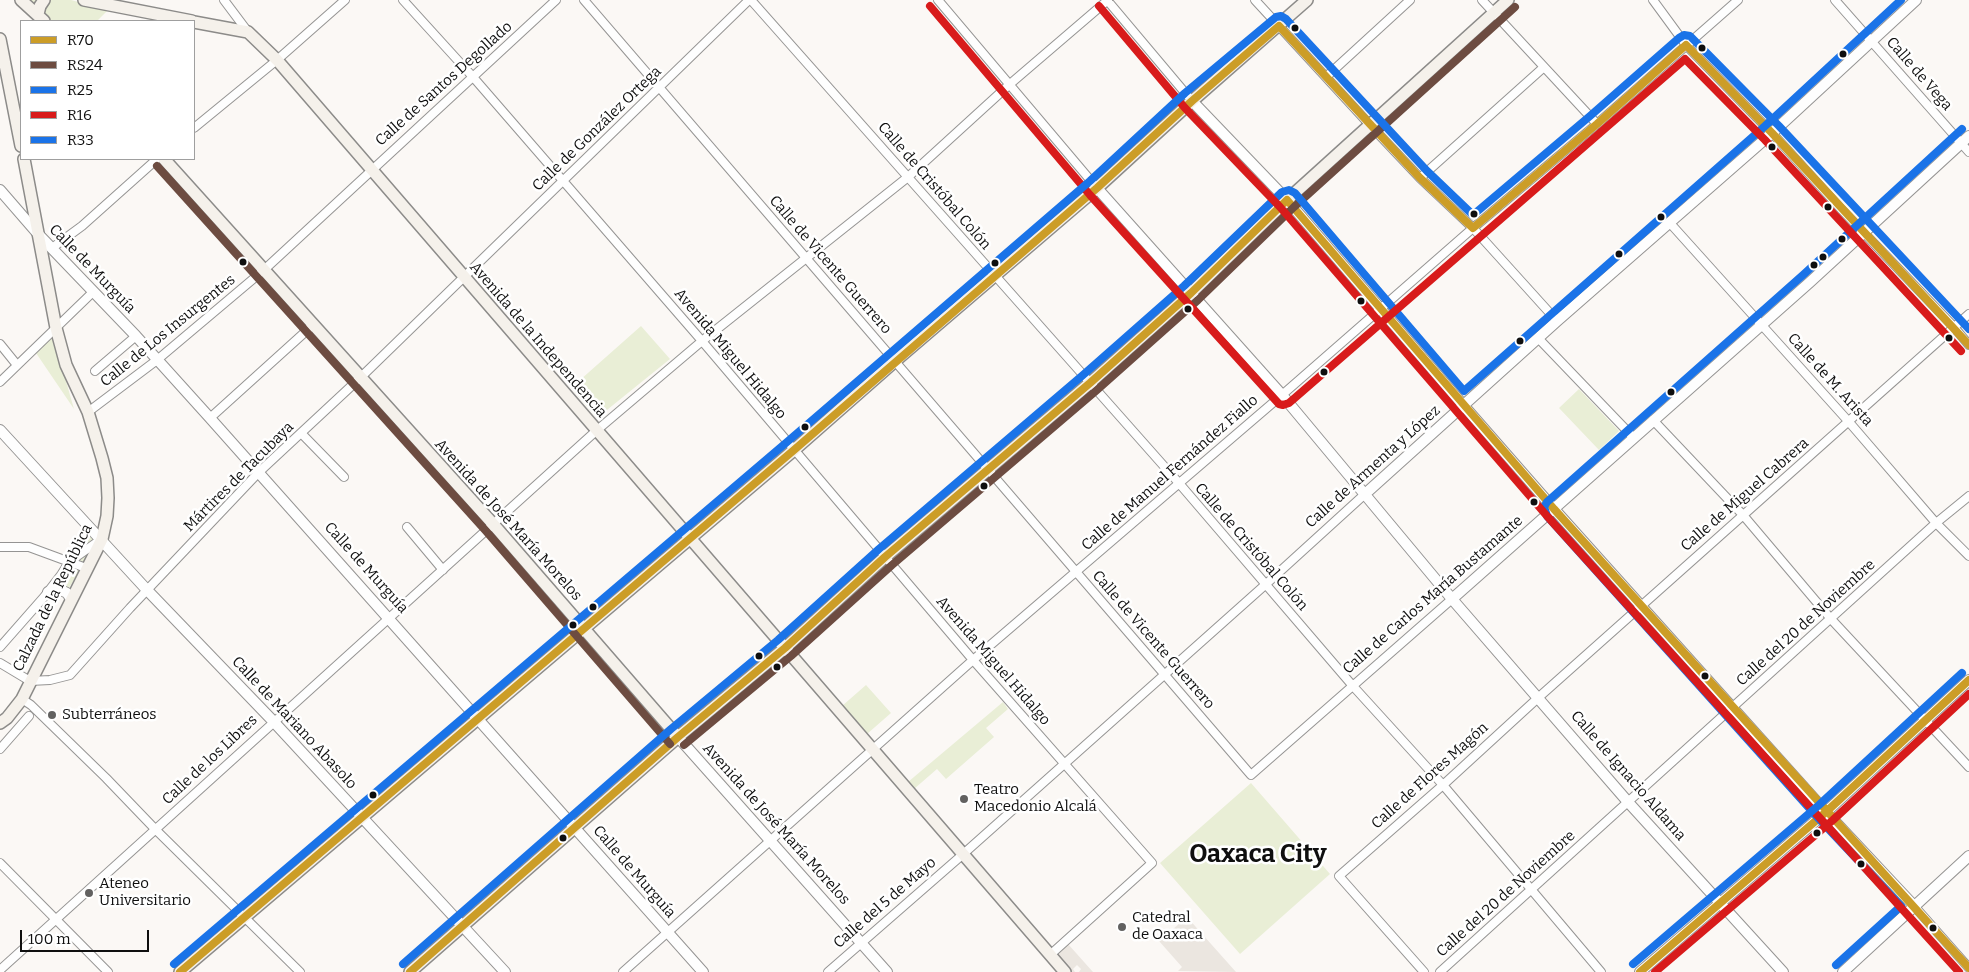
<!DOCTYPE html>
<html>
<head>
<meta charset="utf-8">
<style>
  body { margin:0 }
  #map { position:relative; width:1969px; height:972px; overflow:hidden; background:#fbf8f5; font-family:Bitter,serif }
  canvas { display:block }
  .legend { position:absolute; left:20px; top:20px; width:175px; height:140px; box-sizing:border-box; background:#fff; border:1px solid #9f9f9f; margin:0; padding:6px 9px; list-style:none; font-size:15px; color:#0f0f0f }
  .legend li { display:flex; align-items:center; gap:10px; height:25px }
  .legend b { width:25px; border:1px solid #9f9f9f }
  .scale { position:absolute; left:20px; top:930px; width:129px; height:22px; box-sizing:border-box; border:2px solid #0f0f0f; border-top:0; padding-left:6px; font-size:15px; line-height:18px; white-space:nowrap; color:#0f0f0f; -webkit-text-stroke:4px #fff; paint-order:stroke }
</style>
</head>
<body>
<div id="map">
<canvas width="1969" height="972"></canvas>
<ul class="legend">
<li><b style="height:6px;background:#cc9d27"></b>R70</li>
<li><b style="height:6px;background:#6d4c41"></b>RS24</li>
<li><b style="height:6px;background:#1a73e8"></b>R25</li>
<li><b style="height:6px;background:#d81b1b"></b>R16</li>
<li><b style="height:6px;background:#1a73e8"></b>R33</li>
</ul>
<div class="scale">100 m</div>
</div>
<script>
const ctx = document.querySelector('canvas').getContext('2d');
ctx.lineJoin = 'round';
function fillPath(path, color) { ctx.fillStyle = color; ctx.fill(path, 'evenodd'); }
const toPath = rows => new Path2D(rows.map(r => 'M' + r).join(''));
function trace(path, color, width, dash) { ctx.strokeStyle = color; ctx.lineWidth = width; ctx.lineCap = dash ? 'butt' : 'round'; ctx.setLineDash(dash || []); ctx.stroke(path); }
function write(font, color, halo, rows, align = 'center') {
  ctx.font = font + ' Bitter,serif'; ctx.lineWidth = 5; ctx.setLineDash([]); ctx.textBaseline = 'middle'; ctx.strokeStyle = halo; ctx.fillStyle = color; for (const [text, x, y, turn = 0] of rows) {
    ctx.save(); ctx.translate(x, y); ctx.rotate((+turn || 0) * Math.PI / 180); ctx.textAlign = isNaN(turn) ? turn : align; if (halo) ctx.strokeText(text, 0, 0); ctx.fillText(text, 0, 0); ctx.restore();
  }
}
const green = toPath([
  [26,0,71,0,108,10,97,21,49,21],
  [641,326,670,359,597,418,571,388],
  [53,336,74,409,36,353],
  [1579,389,1619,431,1599,450,1559,408],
  [92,532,101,539,68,589,61,579],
  [866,685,891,713,867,734,842,706],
  [1003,702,1008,709,986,728,994,737,946,779,937,769,914,789,908,782],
  [1251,783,1330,874,1240,954,1160,863]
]);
const plaza = toPath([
  [1187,917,1236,972,1178,971,1182,967,1159,941],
  [1068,944,1093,972,1079,972,1081,969,1077,965,1073,969,1075,972,1068,972,1054,956]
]);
const minor = toPath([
  [224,0,248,32],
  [403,0,473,77,702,341,973,660,1152,863,1050,955],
  [584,0,1251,775,1452,599],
  [751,0,1178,482,1352,685,1443,785,1601,972],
  [938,0,1097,188],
  [1107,0,1192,101],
  [1255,0,1370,125,1420,178,1473,228,1557,321],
  [1482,0,1597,124],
  [1653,0,1686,45,1772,133,1842,210,1954,327,1969,345],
  [1835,0,1969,152],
  [1326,77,1410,0],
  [194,128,277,60,345,0],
  [1420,178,1544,67],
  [1669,222,1849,422,1936,523,1969,556],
  [52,248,82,226,157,159],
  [1538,338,1633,437],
  [0,344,17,365],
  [95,371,136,336],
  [0,382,93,292],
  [88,412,157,360,265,269,556,0],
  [210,418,314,324],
  [1653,420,1743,515,1831,619,1969,767],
  [301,433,344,477],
  [407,527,443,570],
  [0,547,29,547,86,568],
  [0,647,44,597,61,575,69,562,100,540],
  [0,663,30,681,50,680,70,675,130,608,259,472,360,378,749,0],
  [22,699,31,705,106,778,155,829,300,972],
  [0,749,29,716],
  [0,863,108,972],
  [1915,907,1969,968],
  [0,970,596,431,702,341,908,177,1010,84,1108,0],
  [623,972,973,660,1282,395,1473,228,1597,124,1738,0],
  [828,972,961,856,1265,585,1365,494],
  [1424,972,1339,876,1443,785,1539,697,1969,314],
  [1440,972,1936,523,1969,496]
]);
const tertiary = toPath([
  [1192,101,1287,200,1463,405,1554,509,1826,812,1915,907],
  [1097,188,1282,395,1452,599,1628,802,1783,972],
  [0,190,39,235,136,336,210,418,703,972],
  [0,430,147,590,273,721,505,972],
  [1365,494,1557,321,1772,133,1916,0],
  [48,592,61,590,67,593,71,599],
  [1452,599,1810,282,1969,136],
  [678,737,887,972],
  [1640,972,1826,812,1969,680],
  [1843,972,1969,856]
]);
const secondary = toPath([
  [21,0,44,21],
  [84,0,192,21],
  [38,14,40,6,44,0],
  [194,22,248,32,277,60,1065,972],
  [0,39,21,146],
  [164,159,493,524,678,737],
  [0,723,7,718,22,699,102,539,107,516,108,498,107,478,102,458,88,412,66,365,56,328,24,159],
  [180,972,794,450,895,361,1097,188,1192,101,1307,0],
  [410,972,678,737,785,648,885,557,1090,383,1191,293,1287,200,1508,0]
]);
const bus1 = toPath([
  [180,972,794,450,1097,188,1192,101,1279,26,1420,178,1473,228,1597,124,1686,45,1772,133,1969,345],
  [410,972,678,737,785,648,885,557,1090,383,1191,293,1287,200,1554,509,1969,968],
  [1640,972,1826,812,1969,680]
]);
const bus2 = toPath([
  [157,166,486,531,670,744],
  [684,745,791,656,892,565,1097,390,1198,300,1294,207,1515,7]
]);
const bus3 = toPath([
  [403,964,671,729,778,640,879,549,1083,375,1184,286,1282,192,1289,190,1295,193,1464,391,1765,126,1901,0],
  [1836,965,1901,906,1819,819,1547,516,1544,507,1547,502,1803,275,1962,129]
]);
const bus4 = toPath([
  [930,6,1090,195,1279,404,1283,405,1289,403,1685,59,1765,140,1961,351],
  [1099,6,1185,108,1280,207,1547,516,1959,972],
  [1655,972,1833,820,1969,694]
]);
const bus5 = toPath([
  [174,964,787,442,1090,181,1185,93,1276,17,1281,16,1286,19,1427,171,1473,215,1590,116,1679,38,1684,35,1690,36,1779,126,1969,329],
  [1633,964,1819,805,1962,673]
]);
const markers = [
  [1295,28,4.5,"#0f0f0f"],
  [1702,48,4.5,"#0f0f0f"],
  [1843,54,4.5,"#0f0f0f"],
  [1772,147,4.5,"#0f0f0f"],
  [1828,207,4.5,"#0f0f0f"],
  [1474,214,4.5,"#0f0f0f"],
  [1661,217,4.5,"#0f0f0f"],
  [1842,239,4.5,"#0f0f0f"],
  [1619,254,4.5,"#0f0f0f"],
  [1823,257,4.5,"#0f0f0f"],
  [243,262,4.5,"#0f0f0f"],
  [995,263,4.5,"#0f0f0f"],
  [1814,265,4.5,"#0f0f0f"],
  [1361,301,4.5,"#0f0f0f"],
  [1188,309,4.5,"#0f0f0f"],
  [1949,338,4.5,"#0f0f0f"],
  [1520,341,4.5,"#0f0f0f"],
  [1324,372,4.5,"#0f0f0f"],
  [1671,392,4.5,"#0f0f0f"],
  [805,427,4.5,"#0f0f0f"],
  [984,486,4.5,"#0f0f0f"],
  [1534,502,4.5,"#0f0f0f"],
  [593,607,4.5,"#0f0f0f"],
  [573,625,4.5,"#0f0f0f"],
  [759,656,4.5,"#0f0f0f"],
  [777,667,4.5,"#0f0f0f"],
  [1705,676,4.5,"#0f0f0f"],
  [52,715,5,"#626160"],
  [373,795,4.5,"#0f0f0f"],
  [964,799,5,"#626160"],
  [1817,833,4.5,"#0f0f0f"],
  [563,838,4.5,"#0f0f0f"],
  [1861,864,4.5,"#0f0f0f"],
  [89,893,5,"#626160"],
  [1122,927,5,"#626160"],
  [1933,928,4.5,"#0f0f0f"]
];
const streetNames = [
  ["Calle de Vega",1919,74,49],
  ["Calle de Santos Degollado",444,84,-42],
  ["Calle de González Ortega",597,129,-44],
  ["Calle de Cristóbal Colón",934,186,49],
  ["Calle de Vicente Guerrero",830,265,49],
  ["Calle de Murguía",92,269,46],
  ["Calle de Los Insurgentes",168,331,-39],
  ["Avenida de la Independencia",538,340,49],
  ["Avenida Miguel Hidalgo",730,354,50],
  ["Calle de M. Arista",1830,380,48],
  ["Calle de Armenta y López",1373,467,-42],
  ["Calle de Manuel Fernández Fiallo",1170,473,-41],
  ["Mártires de Tacubaya",239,477,-45],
  ["Calle de Miguel Cabrera",1745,495,-41],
  ["Avenida de José María Morelos",508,520,48],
  ["Calle de Cristóbal Colón",1251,547,49],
  ["Calle de Murguía",366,568,48],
  ["Calle de Carlos María Bustamante",1433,595,-41],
  ["Calzada de la República",53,598,-64],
  ["Calle del 20 de Noviembre",1806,623,-42],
  ["Calle de Vicente Guerrero",1153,640,49],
  ["Avenida Miguel Hidalgo",993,661,49],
  ["Calle de Mariano Abasolo",294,723,47],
  ["Calle de los Libres",210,760,-43],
  ["Calle de Flores Magón",1430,776,-42],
  ["Calle de Ignacio Aldama",1628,776,49],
  ["Avenida de José María Morelos",776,824,48],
  ["Calle de Murguía",634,872,49],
  ["Calle del 20 de Noviembre",1506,894,-42],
  ["Calle del 5 de Mayo",885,903,-41]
];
const poiNames = [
  ["Subterráneos",62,715],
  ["Teatro",974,790],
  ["Macedonio Alcalá",974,807],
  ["Ateneo",99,884],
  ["Universitario",99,901],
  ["Catedral",1132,918],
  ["de Oaxaca",1132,935]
];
const townNames = [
  ["Oaxaca City",1258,855]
];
fillPath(green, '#e9eed6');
fillPath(plaza, '#ebe6e0');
trace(minor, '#959493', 10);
trace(tertiary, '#959493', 12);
trace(secondary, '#8c8b89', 14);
trace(minor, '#fefefe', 8);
trace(tertiary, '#fefefe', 10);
trace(secondary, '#f5f1eb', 11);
trace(bus1, '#cc9d27', 8);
trace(bus2, '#6d4c41', 8);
trace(bus3, '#1a73e8', 8);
trace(bus4, '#d81b1b', 8);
trace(bus5, '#1a73e8', 8);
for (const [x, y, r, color] of markers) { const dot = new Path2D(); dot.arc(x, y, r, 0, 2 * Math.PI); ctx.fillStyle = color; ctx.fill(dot); trace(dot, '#fff', 2); }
write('15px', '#0f0f0f', '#fff', streetNames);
write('15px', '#0f0f0f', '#fff', poiNames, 'left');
write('bold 25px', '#0f0f0f', '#fff', townNames);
</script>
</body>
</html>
